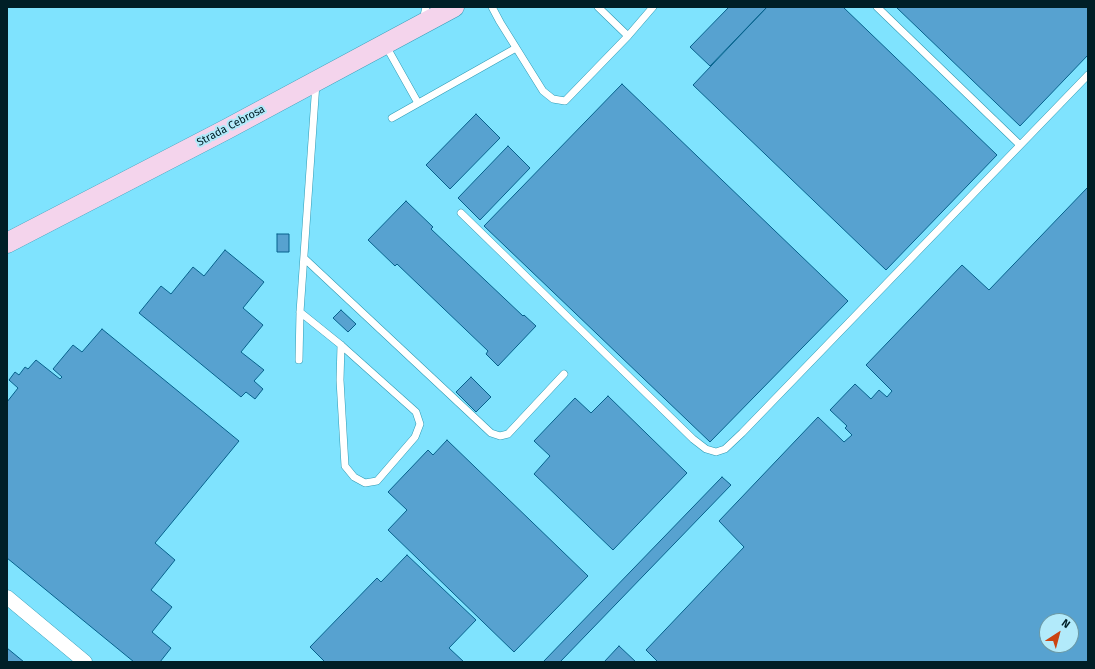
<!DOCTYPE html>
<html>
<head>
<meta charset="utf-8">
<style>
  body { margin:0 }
  #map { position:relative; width:1095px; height:669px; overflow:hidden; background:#7fe3fe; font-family:"Fira Sans",sans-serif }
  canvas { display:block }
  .frame { position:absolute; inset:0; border:8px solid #001f27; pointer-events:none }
  .north { position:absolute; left:1039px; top:613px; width:40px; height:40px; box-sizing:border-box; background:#b2eafa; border:1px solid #6b99a6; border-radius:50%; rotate:36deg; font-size:11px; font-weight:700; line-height:16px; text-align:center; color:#001f27 }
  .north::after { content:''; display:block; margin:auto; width:14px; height:18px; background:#cb4412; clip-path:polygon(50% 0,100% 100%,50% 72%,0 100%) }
</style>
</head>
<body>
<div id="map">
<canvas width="1095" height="669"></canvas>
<div class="frame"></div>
<div class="north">N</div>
</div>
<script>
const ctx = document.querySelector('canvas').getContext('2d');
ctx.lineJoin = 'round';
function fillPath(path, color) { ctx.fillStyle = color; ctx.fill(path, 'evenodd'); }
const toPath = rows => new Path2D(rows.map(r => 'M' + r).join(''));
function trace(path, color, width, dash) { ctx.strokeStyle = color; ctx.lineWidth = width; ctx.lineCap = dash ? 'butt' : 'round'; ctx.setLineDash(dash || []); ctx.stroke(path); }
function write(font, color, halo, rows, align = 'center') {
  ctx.font = font + ' "Fira Sans",sans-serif'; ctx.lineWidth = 4; ctx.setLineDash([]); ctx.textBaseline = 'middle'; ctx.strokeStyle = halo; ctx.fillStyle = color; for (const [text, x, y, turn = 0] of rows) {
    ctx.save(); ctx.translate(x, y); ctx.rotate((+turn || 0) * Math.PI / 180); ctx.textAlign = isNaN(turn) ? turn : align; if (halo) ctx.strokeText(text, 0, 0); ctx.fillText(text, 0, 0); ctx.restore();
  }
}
const building = toPath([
  [729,7,767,7,710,66,690,47,729,7],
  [767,7,843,7,997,155,886,270,693,85,767,7],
  [896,7,1088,7,1088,55,1020,126,896,7],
  [622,84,848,301,710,442,484,226,622,84],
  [476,114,500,138,450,189,426,165,476,114],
  [508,146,530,168,480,220,458,198,508,146],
  [1088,187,1088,662,658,662,646,650,744,547,719,521,818,417,844,442,852,435,845,428,847,426,830,410,855,384,871,399,879,390,887,397,892,391,866,365,962,265,989,290,1088,187],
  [1047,621,1071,621,1071,645,1047,645,1047,621],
  [406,201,433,227,431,229,523,316,524,315,536,326,498,366,486,354,488,351,397,264,395,266,368,240,406,201],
  [277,234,289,234,289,252,277,252,277,234],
  [225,250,264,282,243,308,263,325,241,352,264,370,254,381,263,389,255,399,246,392,241,397,139,313,161,286,171,294,193,267,204,276,225,250],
  [341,310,356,324,348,332,333,318,341,310],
  [102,329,239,441,155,543,175,560,151,590,172,607,152,632,171,648,160,662,134,662,7,558,7,402,18,388,9,380,15,372,19,375,25,367,28,369,36,360,60,379,62,377,53,369,73,345,82,352,102,329],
  [471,377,491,397,476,412,456,392,471,377],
  [608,396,687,473,613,550,534,474,550,456,534,441,575,398,591,413,608,396],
  [447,440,588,576,514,652,388,530,407,510,388,492,428,450,433,455,447,440],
  [722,477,731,485,560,662,543,662,722,477],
  [407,555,476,620,449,648,464,662,325,662,310,647,377,578,381,582,407,555],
  [619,646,636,662,604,662,619,646],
  [7,648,24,662,7,662,7,648]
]);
const lane = toPath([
  [492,7,500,22,543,91,553,99,565,101,628,36],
  [598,7,628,36,653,7],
  [877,7,1020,145],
  [423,20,426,7],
  [386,46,418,103],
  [392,118,516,48],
  [461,213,693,439,706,449,716,452,725,449,742,433,1088,75],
  [305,259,491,433,500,436,508,434,564,374],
  [300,312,341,345,416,412,420,424,415,437,377,481,365,483,354,477,345,466,340,380,341,345],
  [299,360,300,312,316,83]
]);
const street = toPath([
  [7,597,85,662]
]);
const secondary = toPath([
  [7,243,227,129,454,7]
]);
const streetNames = [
  ["Strada Cebrosa",231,126,-28]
];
fillPath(building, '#57a2d0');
trace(building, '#06618c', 1);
trace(lane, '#2f9ab4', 8);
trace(street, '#2f9ab4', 15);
trace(secondary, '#2f9ab4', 21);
trace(lane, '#fff', 7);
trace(street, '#fff', 14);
trace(secondary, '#f4d4ec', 20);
write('11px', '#001f27', '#b2eafa', streetNames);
</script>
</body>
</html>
